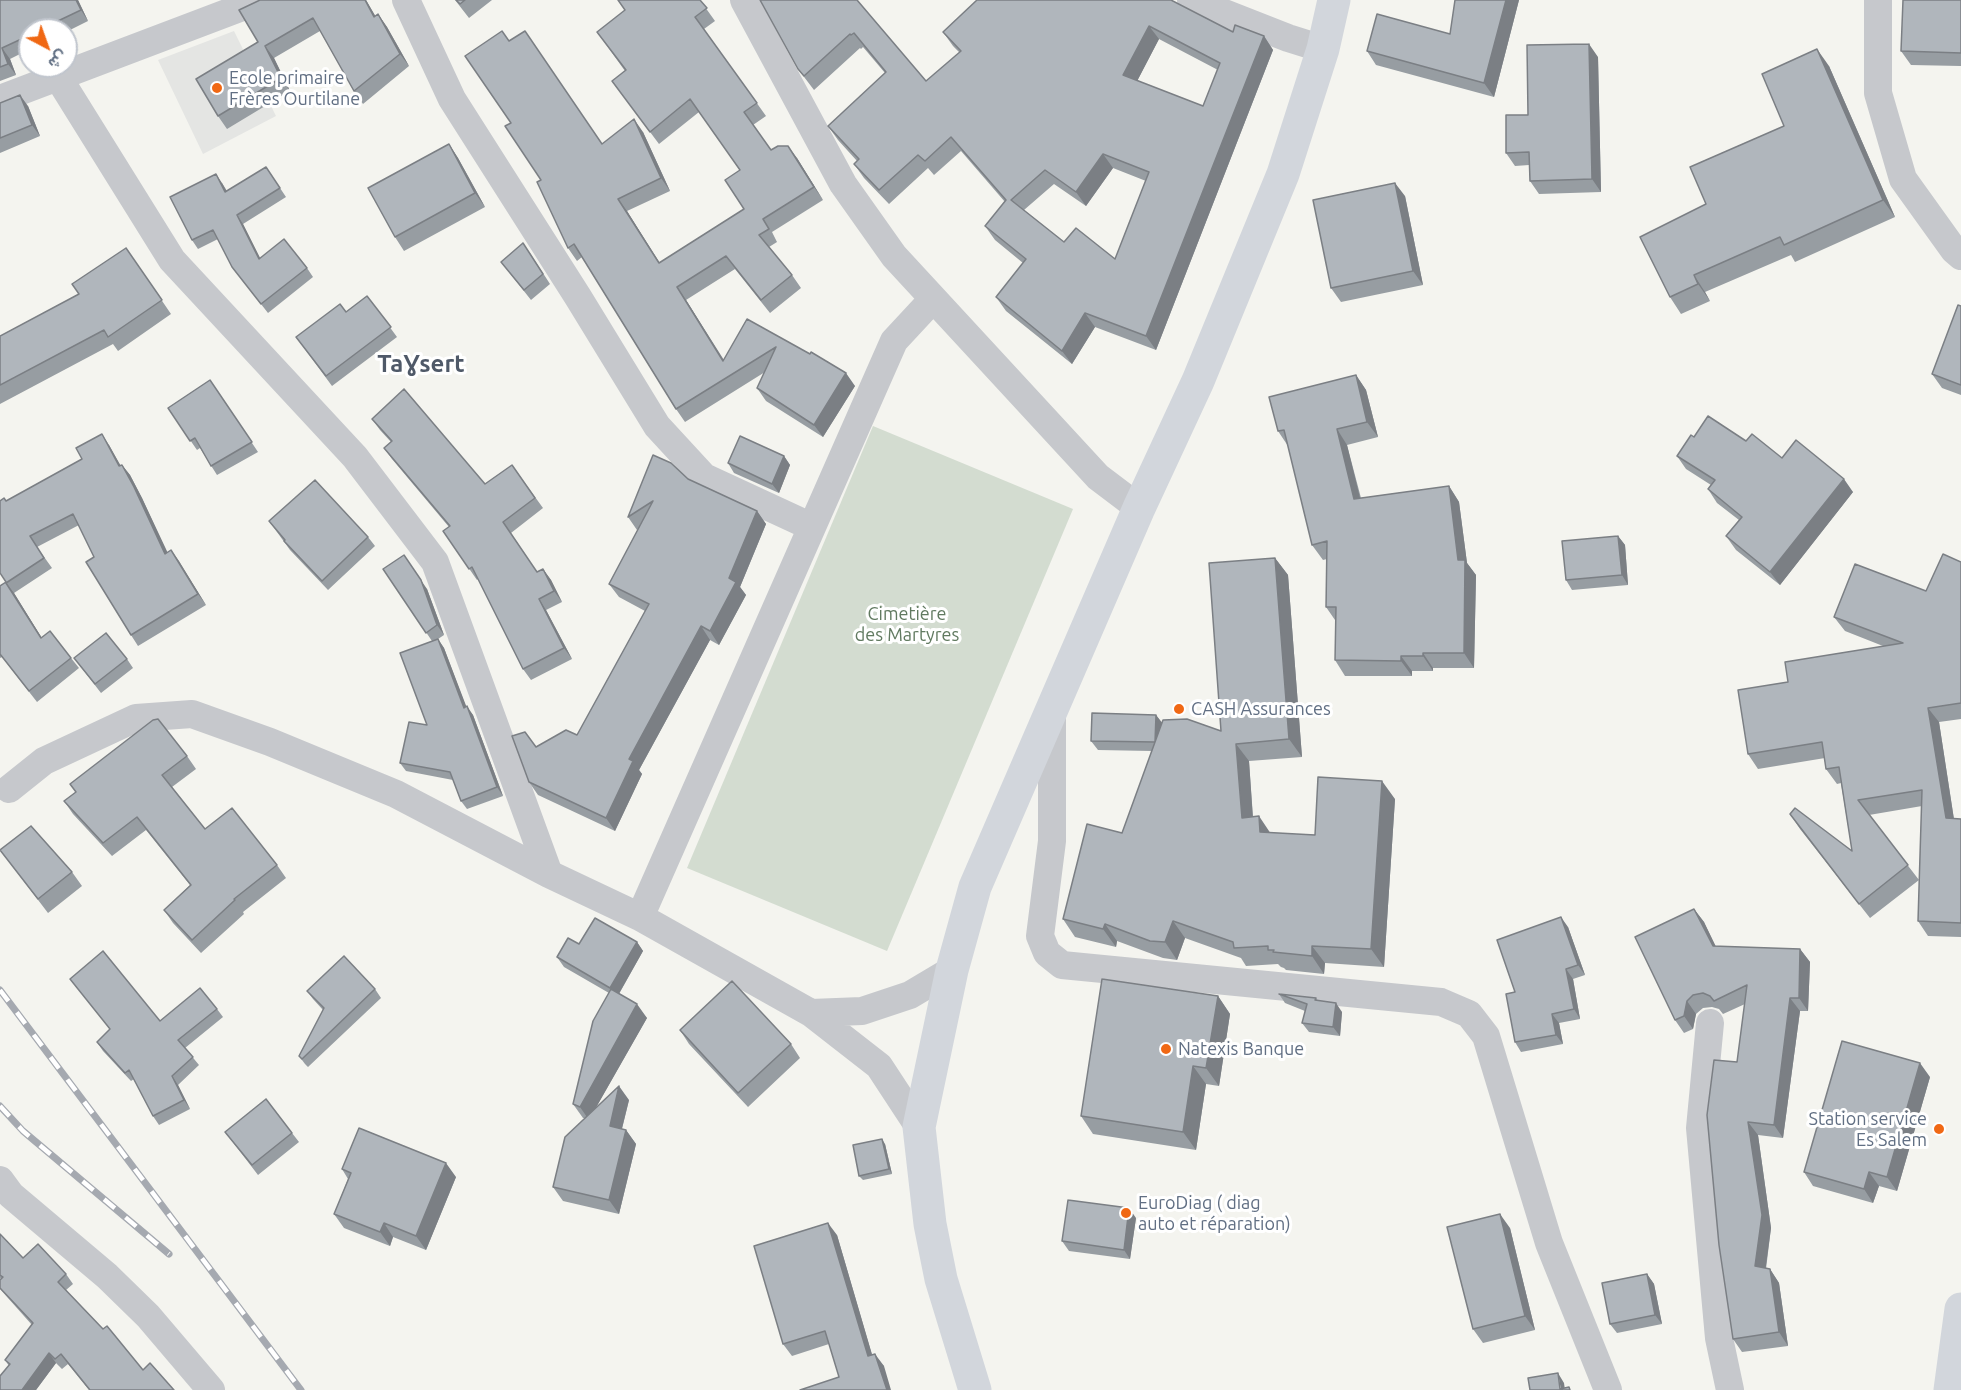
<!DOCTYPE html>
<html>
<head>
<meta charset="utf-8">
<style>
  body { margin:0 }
  #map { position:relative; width:1961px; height:1390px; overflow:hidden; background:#f4f4ef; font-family:Ubuntu,Vazirmatn,sans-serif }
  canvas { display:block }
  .north { position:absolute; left:18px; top:18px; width:60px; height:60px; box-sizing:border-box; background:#fff; border:2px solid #c0c5cd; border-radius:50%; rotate:139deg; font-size:16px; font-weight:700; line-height:24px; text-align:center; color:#616f83 }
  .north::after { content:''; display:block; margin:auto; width:21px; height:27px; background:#f06814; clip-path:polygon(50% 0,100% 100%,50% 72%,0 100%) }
</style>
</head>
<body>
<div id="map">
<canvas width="1961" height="1390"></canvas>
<div class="north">ش</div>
</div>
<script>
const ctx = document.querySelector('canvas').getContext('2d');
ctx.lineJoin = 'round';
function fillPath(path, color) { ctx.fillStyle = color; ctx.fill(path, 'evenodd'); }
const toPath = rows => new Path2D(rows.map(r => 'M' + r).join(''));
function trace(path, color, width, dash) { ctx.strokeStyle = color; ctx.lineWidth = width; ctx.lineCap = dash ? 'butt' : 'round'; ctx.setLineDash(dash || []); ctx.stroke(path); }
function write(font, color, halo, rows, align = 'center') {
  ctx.font = font + ' Ubuntu,sans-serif'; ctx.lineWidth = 6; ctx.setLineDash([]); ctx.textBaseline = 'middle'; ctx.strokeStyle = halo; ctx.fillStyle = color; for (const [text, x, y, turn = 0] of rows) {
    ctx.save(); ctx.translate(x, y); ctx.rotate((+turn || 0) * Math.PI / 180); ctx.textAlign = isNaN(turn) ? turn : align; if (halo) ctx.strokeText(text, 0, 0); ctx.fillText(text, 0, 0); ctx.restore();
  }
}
const built = toPath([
  [234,31,276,116,203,154,158,60]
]);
const green = toPath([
  [873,426,1073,509,887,951,687,868]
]);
const minor = toPath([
  [406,0,452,99,578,297,657,426,704,477,812,527],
  [744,0,843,184,894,256,1098,477,1139,508],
  [1191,0,1288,38,1323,49],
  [1878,0,1878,93,1903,179,1954,250,1961,256],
  [58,77,172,260,355,457,435,562,549,874],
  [0,99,261,0],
  [1052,711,1052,841,1040,936,1047,953,1062,965,1441,1002,1469,1014,1486,1036,1549,1243,1608,1390],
  [9,789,44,761,136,718,192,714,270,742,396,794,549,874,640,917,811,1013,879,1066,919,1127],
  [640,917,894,341,933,299],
  [811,1013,862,1011,910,995,952,970],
  [1710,1023,1700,1128,1719,1338,1730,1390],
  [0,1180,11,1195,107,1276,148,1316,211,1390]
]);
const major = toPath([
  [975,1390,941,1279,930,1224,919,1127,952,970,975,887,1139,508,1198,381,1283,174,1323,49,1334,0],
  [1950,1390,1961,1309]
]);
const rail = toPath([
  [0,990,301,1390],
  [0,1106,23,1131,169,1254]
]);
const wall = toPath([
  [0,0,78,0,88,21,66,32,66,30,30,30,30,49,10,59,16,75,0,81],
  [260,0,366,0,375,16,378,14,387,27,409,66,363,104,354,91,320,31,274,58,290,91,227,129,218,116,258,42],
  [455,0,492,0,469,18],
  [700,0,715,21,704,29,766,116,753,125,771,150,797,158,823,200,772,232,777,242,769,247,792,275,801,288,770,313,735,269,686,300,724,360,747,319,855,386,823,437,766,401,757,388,765,372,685,422,676,409,582,257,577,261,568,248,541,180,509,41,602,144,643,132,670,191,627,211,659,263,744,209,740,170,699,112,659,144,612,81,625,71,597,32],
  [857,0,926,81,960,53,953,46,943,32,977,0,1264,36,1273,50,1156,350,1095,327,1072,364,1006,311,996,297,1023,263,995,240,985,226,1005,202,961,151,934,175,928,168,889,204,864,178,854,164,857,161,838,140,828,126,885,73,863,47,861,49,860,48,814,90,798,69],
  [1159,39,1218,70,1203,106,1137,81],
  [1113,168,1146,181,1115,259,1064,242,1024,210,1054,184,1086,206],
  [1455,0,1519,0,1494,97,1376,65,1367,51,1450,34],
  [1961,0,1961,66,1911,65,1901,51],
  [1598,57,1601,192,1539,194,1530,181,1529,165,1515,166,1506,153,1528,115],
  [1829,66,1895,217,1795,262,1791,255,1705,292,1710,301,1681,314,1670,297,1706,204,1784,126],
  [0,103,28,106,40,136,0,153],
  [449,144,458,158,485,207,404,251,395,237],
  [266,167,286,197,243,224,260,258,307,268,313,277,268,313,232,267,218,239,198,249,192,240,222,183,227,191],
  [1405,196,1423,285,1341,302,1331,288],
  [126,248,171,314,118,351,113,344,0,404,0,336,79,294],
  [530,253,550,284,531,300,501,262],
  [367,296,397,337,332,386,296,337,346,312],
  [1961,306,1961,395,1942,388,1932,374],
  [1356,375,1366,390,1378,437,1347,445,1361,498,1449,486,1459,502,1467,563,1476,575,1474,668,1433,668,1433,671,1412,671,1412,676,1345,676,1335,660,1335,620,1326,607,1327,559,1323,560,1312,545,1288,446,1278,431],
  [210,380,258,452,217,475,200,448,197,450,168,408],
  [372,419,485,484,512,465,543,508,511,533,537,572,543,569,551,580,562,602,546,610,572,659,531,680,523,669,478,579,477,580,443,531,449,527,392,459,384,448,391,442,380,430],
  [1694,437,1746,441,1853,492,1780,585,1736,550,1726,536,1739,520,1717,503,1708,489,1711,485,1686,469,1677,456],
  [109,445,120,465,122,465,130,475,142,498,167,553,171,550,206,605,138,646,131,635,79,525,37,547,52,568,14,593,41,637,71,658,79,668,37,702,2,657,0,658,0,586,6,582,6,501],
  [784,456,790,465,779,493,734,473,728,463],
  [688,479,757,511,766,524,740,587,746,595,719,645,710,640,639,770,642,774,615,831,538,795,529,782,536,747,577,735,645,611,619,597,609,584,638,529,637,530,628,517],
  [269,521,368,537,375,546,328,590,290,550],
  [1618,536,1625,545,1628,585,1572,590,1566,580],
  [1275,558,1288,575,1302,757,1249,761,1253,817,1270,833,1315,835,1395,799,1384,967,1325,963,1324,974,1286,970,1284,968,1281,967,1278,964,1246,966,1241,958,1185,938,1177,960,1163,958,1117,941,1116,947,1075,937,1063,919,1122,833,1152,751,1098,750,1091,741,1156,715,1162,723,1221,731],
  [1961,562,1961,719,1939,722,1954,819,1961,819,1961,937,1928,936,1918,921,1922,806,1869,815,1919,880,1870,918,1800,829,1790,814,1852,851,1841,783,1837,784,1826,769,1825,758,1758,769,1748,754,1788,682,1883,646,1845,631,1834,617,1926,591],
  [383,569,427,589,444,635,438,639,444,648,466,707,473,715,503,796,467,809,461,801,453,780,406,771,400,763,427,725,432,641],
  [74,658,127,659,133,668,101,693],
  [187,756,196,769,172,787,205,829,277,865,286,878,243,912,244,914,201,953,173,923,164,910,190,885,146,830,112,856,73,814,64,801,76,792,70,784],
  [0,850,72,872,82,886,48,913],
  [1694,909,1704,922,1715,946,1800,949,1810,962,1808,1011,1800,1011,1783,1138,1758,1135,1771,1228,1766,1269,1770,1269,1779,1283,1788,1346,1742,1352,1733,1339,1737,1062,1745,1004,1723,1014,1719,1009,1712,1007,1703,1008,1696,1014,1693,1029,1684,1033,1675,1020],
  [1568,927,1585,975,1573,979,1580,1019,1559,1023,1563,1044,1521,1052,1515,1042,1515,992],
  [637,942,643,951,619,994,647,1018,595,1109,629,1100,622,1129,626,1130,636,1144,619,1214,563,1201,553,1187,585,1118,583,1118,573,1104,609,993,564,967,557,957,579,944],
  [70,979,160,1021,217,1009,223,1017,185,1048,199,1065,178,1085,190,1109,159,1125,153,1116,134,1079,131,1081,103,1051,97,1042,110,1029],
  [375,989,381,998,308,1067,305,1064,299,1056,323,1010,313,999,307,991],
  [1279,994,1316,998,1318,1001,1342,1012,1340,1036,1309,1032,1302,1023,1305,1011,1285,1003],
  [1218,996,1230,1014,1219,1086,1206,1084,1196,1150,1093,1134,1081,1116],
  [680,1030,791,1044,800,1058,748,1107,689,1044],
  [1930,1077,1897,1191,1879,1186,1873,1203,1813,1186,1804,1172],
  [225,1132,292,1133,299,1142,258,1175],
  [885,1144,892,1174,863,1180,859,1176],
  [342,1169,456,1177,426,1250,393,1237,390,1246,344,1228,334,1214,348,1179],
  [1136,1218,1130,1259,1069,1251,1062,1241],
  [1510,1228,1535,1330,1483,1343,1473,1329],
  [0,1234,23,1258,66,1274,73,1284,66,1290,103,1329,143,1370,174,1390,89,1390,68,1364,62,1369,56,1363,36,1390,0,1390,9,1366,5,1360,32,1325,0,1289,0,1280,1,1279,0,1278],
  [837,1235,872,1355,884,1366,839,1377,829,1344,792,1356,783,1344],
  [1647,1274,1654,1284,1662,1324,1617,1333,1610,1324]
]);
const shadedWall = toPath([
  [76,0,78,0,88,21,81,10],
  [365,0,366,0,383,29,374,17],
  [1506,0,1519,0,1494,97,1484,83],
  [378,14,387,27,409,66,400,54],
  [1149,26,1159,39,1133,89,1123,75],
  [1264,36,1273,50,1156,350,1146,336],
  [1589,44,1598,57,1601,192,1592,179],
  [265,46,274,58,290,91,281,78],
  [2,48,10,59,16,75,8,64],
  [1817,49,1829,66,1895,217,1883,200],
  [20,95,28,106,40,136,32,125],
  [634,119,643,132,670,191,661,178],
  [449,144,458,158,485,207,475,193],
  [788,146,797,158,823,200,814,187],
  [1103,154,1113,168,1086,206,1076,192],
  [216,174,222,183,232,201,225,192],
  [1395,183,1405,196,1423,285,1413,271],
  [618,199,627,211,668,276,659,263],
  [237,215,243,224,265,268,259,259],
  [1694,275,1705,292,1710,301,1698,284],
  [677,287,686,300,732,374,723,361],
  [1085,313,1095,327,1072,364,1062,351],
  [846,373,855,386,823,437,814,425],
  [1356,375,1366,390,1378,437,1367,422],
  [1337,429,1347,445,1364,514,1354,499],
  [102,434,109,445,127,477,119,466],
  [784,456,790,465,779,493,772,484],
  [122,465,130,475,142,498,173,564,165,554],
  [1844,479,1853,492,1780,585,1770,572],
  [1449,486,1459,502,1467,563,1476,575,1474,668,1464,653,1458,560],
  [757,511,766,524,740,587,746,595,719,645,710,631,729,578],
  [1618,536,1625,545,1628,585,1622,575],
  [171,550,179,561,206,605,198,594],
  [404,555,427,589,444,635,437,625],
  [1275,558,1288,575,1302,757,1289,739],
  [543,569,551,580,562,602,554,591],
  [6,583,14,593,48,648,41,638],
  [539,599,546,610,572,659,564,648],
  [701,626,710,640,639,770,642,774,615,831,606,818,629,759],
  [438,639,444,648,470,716,464,708],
  [1423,653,1433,668,1433,671,1423,656],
  [1401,656,1412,671,1412,676,1401,661],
  [467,706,473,715,503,796,497,787],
  [1928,708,1939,722,1956,833,1946,818],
  [1156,715,1163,724,1155,742],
  [1236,744,1249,761,1254,835,1242,818],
  [1382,781,1395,799,1384,967,1371,949],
  [1259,816,1271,834,1260,832],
  [1694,909,1704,922,1722,959,1713,946],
  [1561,917,1568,927,1585,975,1578,965],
  [1173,921,1185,938,1177,960,1165,942],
  [1105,924,1117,941,1116,947,1103,929],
  [637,942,643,951,617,997,610,988],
  [1312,946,1325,963,1324,974,1312,956],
  [1800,949,1810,962,1808,1011,1799,998],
  [1566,969,1573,979,1580,1019,1574,1009],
  [1218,996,1230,1014,1219,1086,1206,1068],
  [1790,998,1800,1011,1783,1138,1774,1125],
  [1687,1001,1696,1014,1693,1029,1684,1016],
  [1336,1003,1342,1012,1340,1036,1333,1027],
  [637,1004,647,1018,589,1120,580,1107],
  [1552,1014,1559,1023,1563,1044,1556,1035],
  [1920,1063,1930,1077,1897,1191,1887,1177],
  [1193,1066,1206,1084,1196,1150,1183,1132],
  [172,1076,178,1085,190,1109,184,1100],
  [619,1086,629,1100,619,1140,610,1126],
  [1748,1122,1758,1135,1771,1228,1764,1280,1755,1266],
  [626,1130,636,1144,619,1214,609,1200],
  [882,1139,885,1144,892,1174,889,1169],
  [446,1163,456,1177,426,1250,416,1236],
  [1869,1172,1879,1186,1873,1203,1864,1189],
  [1129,1208,1136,1218,1130,1259,1124,1250],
  [1500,1214,1510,1228,1535,1330,1525,1316],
  [384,1223,393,1237,390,1246,380,1232],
  [828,1223,837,1235,876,1368,868,1356],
  [1770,1269,1779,1283,1788,1346,1779,1332],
  [1647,1274,1654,1284,1662,1324,1655,1315],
  [49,1353,56,1363,36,1390,22,1390],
  [875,1354,884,1366,891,1390,887,1390],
  [1558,1373,1564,1383,1565,1390,1561,1390]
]);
const building = toPath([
  [0,0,76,0,81,10,39,30,30,30,30,35,2,48,8,64,0,67,0,0],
  [260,0,365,0,374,17,378,14,400,54,354,91,313,18,265,46,281,78,218,116,196,79,258,42,239,10,260,0],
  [456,0,465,0,460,4,456,0],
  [618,0,700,0,707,8,695,17,757,103,744,112,771,150,778,146,788,146,814,187,763,219,769,229,759,235,792,275,761,300,726,256,677,287,723,361,747,319,810,354,811,352,846,373,814,425,757,388,776,347,676,409,574,244,568,248,537,182,541,180,505,126,511,123,465,56,502,31,509,41,525,31,602,144,634,119,661,178,618,199,659,263,744,209,725,180,740,170,690,99,650,132,612,81,626,70,597,32,625,10,618,0],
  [760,0,857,0,926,81,961,51,943,32,977,0,1171,0,1233,32,1235,25,1264,36,1146,336,1085,313,1062,351,996,297,1026,259,985,226,1006,200,951,137,925,161,918,155,879,190,854,164,859,159,828,126,886,72,854,33,851,35,850,34,804,76,798,69,760,0],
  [1149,26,1220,63,1203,106,1123,75,1149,26],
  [1103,154,1149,172,1115,259,1076,228,1064,242,1011,200,1045,170,1076,192,1103,154],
  [1455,0,1506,0,1484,83,1367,51,1377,14,1450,34,1455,0],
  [1903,0,1961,0,1961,53,1901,51,1903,0],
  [1589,44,1592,179,1530,181,1529,152,1506,153,1506,115,1528,115,1527,45,1589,44],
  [1817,49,1883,200,1784,245,1780,237,1694,275,1698,284,1670,297,1640,237,1706,204,1690,167,1784,126,1762,74,1817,49],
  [20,95,32,125,0,138,0,103,20,95],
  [449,144,475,193,395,237,368,188,449,144],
  [266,167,280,188,237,215,259,259,284,239,307,268,261,304,232,267,213,230,192,240,170,197,216,174,225,192,266,167],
  [1395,183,1413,271,1331,288,1313,200,1395,183],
  [523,243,543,274,524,290,501,262,523,243],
  [126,248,162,300,108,337,104,330,0,385,0,336,79,294,72,284,126,248],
  [367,296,391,327,326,376,296,337,340,304,346,312,367,296],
  [1958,305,1961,306,1961,385,1932,374,1958,305],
  [1356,375,1367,422,1337,429,1354,499,1449,486,1458,560,1465,560,1464,653,1423,653,1423,656,1401,656,1401,661,1335,660,1336,607,1326,607,1327,541,1312,545,1284,430,1278,431,1269,397,1356,375],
  [210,380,252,442,211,466,195,438,190,441,168,408,210,380],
  [404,389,485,484,512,465,535,498,503,522,537,572,543,569,554,591,539,599,564,648,523,669,472,567,469,569,443,531,450,526,384,448,392,441,372,419,404,389],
  [1708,416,1746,441,1752,434,1782,458,1796,440,1844,479,1770,572,1726,536,1742,517,1708,489,1715,480,1677,456,1691,435,1694,437,1708,416],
  [102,434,119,466,122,465,134,487,165,554,171,550,198,594,131,635,86,562,94,557,73,514,30,536,44,558,6,583,41,638,50,631,71,658,29,691,0,654,0,586,6,582,0,573,0,501,4,498,6,501,82,459,76,448,102,434],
  [740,436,784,456,772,484,728,463,740,436],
  [653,455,671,463,688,479,757,511,729,578,736,582,710,631,701,626,629,759,633,761,606,818,529,782,512,736,525,732,536,747,566,730,577,735,649,604,609,584,653,501,628,517,653,455],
  [315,480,368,537,322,581,284,541,285,540,269,521,315,480],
  [1618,536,1622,575,1566,580,1562,541,1618,536],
  [1943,554,1961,562,1961,703,1928,708,1946,818,1961,819,1961,923,1918,921,1922,790,1858,800,1908,865,1859,904,1790,814,1795,808,1852,851,1839,767,1826,769,1822,742,1748,754,1738,690,1788,682,1785,662,1903,643,1834,617,1855,564,1926,591,1943,554],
  [404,555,421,580,437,625,426,633,383,569,404,555],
  [1275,558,1289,739,1236,744,1242,818,1259,816,1260,832,1315,835,1318,777,1382,781,1371,949,1312,946,1312,956,1273,952,1274,950,1268,950,1268,946,1234,948,1233,942,1173,921,1165,942,1150,941,1105,924,1103,929,1063,919,1087,824,1122,833,1163,720,1187,719,1221,731,1209,563,1275,558],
  [106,633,127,659,95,684,74,658,106,633],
  [438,639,464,708,467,706,497,787,461,801,450,772,400,763,409,722,427,725,400,653,438,639],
  [1092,713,1156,715,1155,742,1091,741,1092,713],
  [158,719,187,756,162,775,205,829,232,808,277,865,234,899,235,900,192,940,164,910,191,885,137,817,103,843,64,801,76,792,70,784,153,720,158,719],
  [31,826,72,872,38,899,0,850,31,826],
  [1694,909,1713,946,1800,949,1799,998,1790,998,1774,1125,1748,1122,1762,1215,1755,1266,1770,1269,1779,1332,1733,1339,1719,1245,1707,1115,1714,1060,1737,1062,1747,985,1714,1001,1710,996,1703,993,1693,995,1687,1001,1684,1016,1675,1020,1635,937,1694,909],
  [1561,917,1578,965,1566,969,1574,1009,1552,1014,1556,1035,1515,1042,1506,994,1515,992,1497,940,1561,917],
  [595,918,637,942,610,988,557,957,568,938,579,944,595,918],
  [103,951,160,1021,200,988,217,1009,178,1040,193,1057,172,1076,184,1100,153,1116,129,1070,125,1073,97,1042,110,1029,70,979,103,951],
  [344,956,375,989,302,1059,299,1056,324,1008,307,991,344,956],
  [1102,979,1218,996,1206,1068,1193,1066,1183,1132,1081,1116,1102,979],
  [732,981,791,1044,738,1093,680,1030,732,981],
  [611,989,637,1004,580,1107,573,1104,593,1021,611,989],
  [1279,994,1316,998,1315,1000,1336,1003,1333,1027,1302,1023,1307,1004,1279,994],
  [1842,1041,1920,1063,1887,1177,1869,1172,1864,1189,1804,1172,1842,1041],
  [619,1086,610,1126,626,1130,609,1200,553,1187,565,1137,619,1086],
  [266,1099,292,1133,252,1165,225,1132,266,1099],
  [359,1128,446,1163,416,1236,384,1223,380,1232,334,1214,351,1173,342,1169,359,1128],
  [882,1139,889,1169,859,1176,853,1145,882,1139],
  [1068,1200,1129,1208,1124,1250,1062,1241,1068,1200],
  [1500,1214,1525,1316,1473,1329,1447,1227,1500,1214],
  [828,1223,868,1356,875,1354,887,1390,800,1390,839,1377,825,1331,783,1344,754,1246,828,1223],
  [0,1234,23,1258,38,1244,66,1274,58,1282,103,1329,107,1326,143,1370,150,1363,174,1390,90,1390,61,1354,55,1359,49,1353,22,1390,0,1390,0,1376,10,1364,5,1360,33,1323,0,1288,0,1280,3,1277,0,1275,0,1234],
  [1647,1274,1655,1315,1610,1324,1602,1283,1647,1274],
  [1558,1373,1560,1389,1569,1387,1570,1390,1530,1390,1528,1378,1558,1373]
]);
const markers = [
  [217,88,6,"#f06814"],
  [1179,709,6,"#f06814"],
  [1166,1049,6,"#f06814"],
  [1939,1129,6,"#f06814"],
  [1126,1213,6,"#f06814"]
];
const poiNames = [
  ["Ecole primaire",229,78],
  ["Frères Ourtilane",229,99],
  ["CASH Assurances",1191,709],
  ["Natexis Banque",1178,1049],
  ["Station service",1927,1119,"right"],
  ["Es Salem",1927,1140,"right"],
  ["EuroDiag ( diag",1138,1203],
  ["auto et réparation)",1138,1224]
];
const parkNames = [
  ["Cimetière",907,614],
  ["des Martyres",907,635]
];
const districtNames = [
  ["Taɣsert",421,364]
];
fillPath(built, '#e4e5e3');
fillPath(green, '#d3dcd0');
trace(minor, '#c6c8cc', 28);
trace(major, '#d2d6dc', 33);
trace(rail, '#a5a9b0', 7);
trace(rail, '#fff', 4.5, [14]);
fillPath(wall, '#979da2');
fillPath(shadedWall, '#7b7f84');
fillPath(building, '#b0b6bc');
trace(building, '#7b7f84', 1.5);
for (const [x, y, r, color] of markers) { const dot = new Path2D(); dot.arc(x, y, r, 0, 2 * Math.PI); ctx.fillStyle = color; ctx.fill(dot); trace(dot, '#fff', 2); }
write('18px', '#616f83', '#fff', poiNames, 'left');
write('18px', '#617a60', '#fff', parkNames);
write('bold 24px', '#4f5968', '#fff', districtNames);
</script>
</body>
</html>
